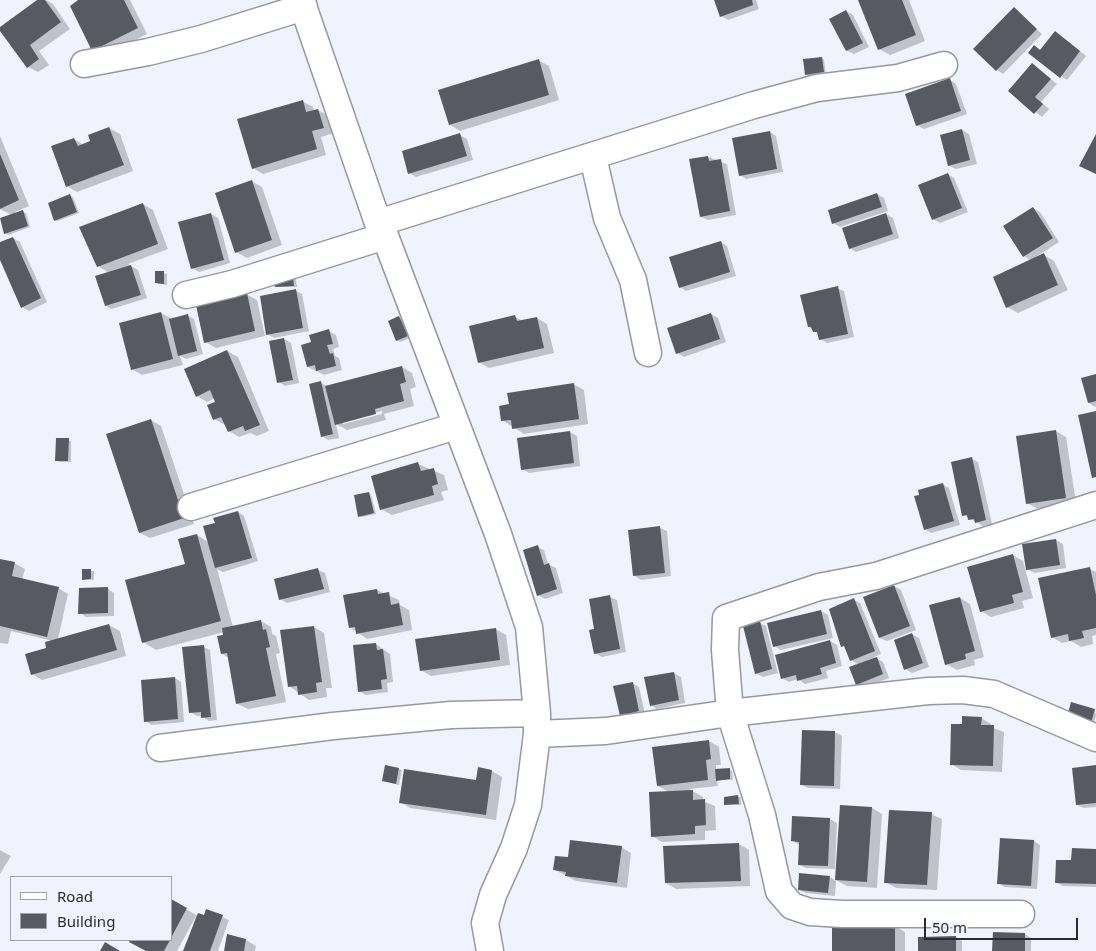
<!DOCTYPE html>
<html>
<head>
<meta charset="utf-8">
<style>
  body { margin:0 }
  #map { position:relative; width:1096px; height:951px; overflow:hidden; background:#f0f3fe; font-family:"Noto Sans",sans-serif }
  canvas { display:block }
  .legend { position:absolute; left:10px; top:876px; width:162px; height:65px; box-sizing:border-box; background:#f0f3fe; border:1px solid #a1a3ab; margin:0; padding:6px 9px; list-style:none; font-size:15px; color:#2a2b2f }
  .legend li { display:flex; align-items:center; gap:10px; height:25px }
  .legend b { width:25px; border:1px solid #a1a3ab }
  .scale { position:absolute; left:924px; top:918px; width:154px; height:22px; box-sizing:border-box; border:2px solid #2a2b2f; border-top:0; padding-left:6px; font-size:15px; line-height:18px; white-space:nowrap; color:#2a2b2f; -webkit-text-stroke:4px #f0f3fe; paint-order:stroke }
</style>
</head>
<body>
<div id="map">
<canvas width="1096" height="951"></canvas>
<ul class="legend">
<li><b style="height:6px;background:#fff"></b>Road</li>
<li><b style="height:14px;background:#585a63"></b>Building</li>
</ul>
<div class="scale">50 m</div>
</div>
<script>
const ctx = document.querySelector('canvas').getContext('2d');
ctx.lineJoin = 'round';
function fillPath(path, color) { ctx.fillStyle = color; ctx.fill(path, 'evenodd'); }
const toPath = rows => new Path2D(rows.map(r => 'M' + r).join(''));
function trace(path, color, width, dash) { ctx.strokeStyle = color; ctx.lineWidth = width; ctx.lineCap = dash ? 'butt' : 'round'; ctx.setLineDash(dash || []); ctx.stroke(path); }
const shadow = toPath([
  [40,0,46,0,53,4,70,29,39,51,49,65,38,72,28,67,0,29],
  [79,0,130,0,147,34,103,56,71,7],
  [716,0,756,0,759,9,728,20,721,16],
  [860,0,909,0,925,41,890,55,879,49],
  [1014,9,1042,34,1003,74,997,70],
  [846,11,853,15,869,47,854,54,847,51,831,19],
  [1062,37,1086,56,1067,80,1061,76,1041,51],
  [822,58,824,60,826,74,809,76,806,74],
  [538,60,549,66,559,100,460,131,450,125],
  [1032,64,1057,84,1041,102,1049,109,1042,117,1009,91],
  [950,80,956,84,967,114,924,129,917,125],
  [302,101,313,107,314,111,318,110,329,116,334,133,321,137,326,155,263,174,253,168],
  [109,128,120,134,133,171,77,192,67,186,74,139,84,145,92,142],
  [962,130,969,134,977,164,956,169,949,166],
  [770,132,776,136,783,172,746,179,740,175],
  [460,135,467,139,473,160,416,177,409,173],
  [0,136,29,206,15,212,15,214,23,212,26,213,30,227,8,235,5,233,12,215,0,209],
  [708,157,727,164,736,215,708,220,701,217],
  [948,174,954,178,968,212,940,223,933,219],
  [251,181,262,187,282,245,247,258,236,252],
  [877,194,884,198,888,211,840,227,833,223],
  [70,196,73,197,79,213,58,221,55,220],
  [143,204,153,210,168,249,128,264,138,270,147,298,112,309,106,306,109,273,98,266],
  [1033,208,1040,212,1059,242,1034,258,1044,255,1054,261,1068,290,1018,313,1007,307,1031,261,1024,256],
  [211,214,218,218,230,263,199,272,192,268],
  [886,214,893,218,899,238,856,252,850,248],
  [13,238,20,242,47,302,29,311,22,307,0,257,0,244],
  [721,242,727,246,736,276,686,291,680,287],
  [156,272,167,274,167,285,156,283],
  [293,278,296,279,297,287,276,287],
  [837,288,844,291,854,337,827,343,820,339,819,334,809,327],
  [296,291,302,294,309,331,274,338,267,334],
  [246,294,257,300,265,336,216,348,205,342],
  [161,313,172,319,187,315,194,319,203,354,186,359,180,356,183,365,142,375,132,369],
  [711,314,718,318,726,342,684,357,677,353],
  [515,317,523,321,537,318,547,324,554,353,489,368,479,362],
  [399,318,402,319,410,338,400,342,397,340],
  [329,331,336,335,339,347,333,349,335,356,339,358,342,370,324,375,308,367,313,343],
  [284,339,291,343,299,383,285,386,279,382],
  [227,351,238,357,269,431,257,436,250,433,239,437,229,431,226,425,214,419,216,403,215,398,207,402,197,396],
  [402,367,412,373,416,387,410,389,414,406,384,414,386,420,347,430,336,424,339,438,328,440,322,436,321,383,328,387],
  [382,411,382,414,343,424,343,422],
  [1096,375,1096,406,1095,407,1089,403],
  [573,384,584,390,588,424,524,434,502,420,510,405],
  [151,420,161,426,194,524,150,538,140,533],
  [1055,431,1066,437,1076,503,1038,509,1027,503],
  [570,432,577,436,580,466,529,473,522,469],
  [68,440,71,441,71,462,59,462,57,460],
  [972,459,978,462,992,524,983,526,964,515],
  [418,464,444,475,448,490,441,492,444,500,392,515,381,509],
  [942,484,949,488,960,525,931,533,925,529],
  [369,493,371,495,376,514,362,517,359,516],
  [238,512,244,516,258,561,223,572,217,569,233,627,261,621,271,627,272,634,276,636,280,653,276,654,286,702,248,709,238,704,229,658,222,654,224,632,156,650,143,642,186,565,197,535,208,542,216,524],
  [660,528,667,531,671,576,641,580,635,576],
  [1056,540,1063,544,1066,568,1034,573,1027,569,1024,545],
  [537,547,544,550,548,564,556,568,563,593,545,599,538,595],
  [1013,555,1023,561,1033,598,1022,601,1024,608,991,617,981,611],
  [0,560,14,563,25,569,22,580,58,588,68,594,58,639,109,625,120,631,126,656,42,680,32,674,53,641,11,631,8,644,0,643],
  [1090,569,1096,572,1096,635,1092,636,1093,644,1081,647,1071,641,1062,643,1052,637],
  [84,570,94,571,94,580,84,579],
  [318,570,325,573,330,592,287,603,280,599],
  [894,586,901,590,916,630,887,641,880,638],
  [108,589,114,593,114,616,86,617,80,613],
  [377,590,399,600,400,605,409,610,412,630,367,639,350,627],
  [610,597,617,600,626,652,602,657,595,653,595,630],
  [960,598,970,604,984,657,974,660,975,665,957,670,946,664],
  [854,600,860,603,881,654,874,657,883,662,889,678,864,688,857,684,859,665,851,660,834,625],
  [821,611,828,615,833,638,781,650,774,646],
  [760,623,766,626,778,673,763,677,756,673],
  [314,627,324,633,332,688,326,688,327,697,309,700,289,686],
  [496,629,506,635,510,665,431,676,421,670],
  [912,634,919,638,929,667,912,673,905,669,895,638,895,640],
  [830,641,837,645,842,666,826,671,828,678,805,684,798,679,789,682,782,678],
  [376,644,390,654,393,682,387,683,388,692,366,695,359,691],
  [204,647,210,650,217,720,209,721,202,716,197,716,190,712],
  [674,673,681,677,685,703,657,709,651,705],
  [175,678,181,682,184,722,152,725,145,721],
  [632,683,639,687,645,714,627,719,621,715],
  [1094,710,1096,715,1094,724,1071,718],
  [981,718,991,724,991,727,1004,732,1002,772,961,770,951,764,963,726],
  [835,732,842,736,840,789,808,788,802,785],
  [709,741,719,747,721,765,716,765,716,771,729,769,732,771,733,780,717,780,718,786,689,789,703,797,703,801,715,806,716,830,705,831,705,840,662,842,652,836,669,792,658,786],
  [386,766,402,770,399,785,383,781],
  [1096,766,1096,807,1084,808,1077,805],
  [479,769,492,771,502,777,496,820,410,808,400,802,477,781],
  [738,796,741,798,741,805,725,805],
  [842,806,872,808,882,814,877,888,847,886,836,880],
  [931,814,942,819,937,890,896,888,885,882],
  [830,819,837,823,835,869,806,868,799,865,800,845,792,841],
  [1034,841,1040,845,1037,889,1005,887,998,883],
  [739,844,749,850,750,886,676,889,666,883,664,847],
  [621,847,631,853,627,888,576,881,555,870,569,858],
  [0,850,11,856,0,874],
  [1096,850,1096,887,1063,886,1056,882,1072,861],
  [830,877,836,881,835,896,806,893,799,890],
  [171,901,198,916,204,917,207,910,229,920,218,951,185,951,196,916,177,951,148,951,130,941,171,940],
  [895,926,905,932,905,951,833,951],
  [1025,934,1031,938,1031,951,993,951],
  [228,936,246,940,256,946,255,951,225,951],
  [955,937,962,941,962,951,920,951]
]);
const building = toPath([
  [37,0,45,0,61,22,30,45,39,59,27,68,0,31,0,27],
  [78,0,124,0,138,28,92,51,70,6],
  [714,0,752,0,753,5,720,17],
  [858,0,902,0,916,35,878,50],
  [1014,7,1037,29,996,71,973,49],
  [846,10,863,43,846,51,829,19],
  [1055,31,1080,51,1060,78,1028,53,1034,45,1040,50],
  [822,57,824,72,805,75,803,59],
  [539,59,549,95,449,125,438,90],
  [1032,63,1051,79,1035,97,1043,104,1034,114,1008,91],
  [950,78,961,111,916,126,905,94],
  [303,100,306,112,318,109,324,128,312,131,317,149,252,169,237,119],
  [109,127,124,165,66,187,51,146,74,138,78,146,90,141,88,135],
  [962,129,970,160,948,166,940,135],
  [770,131,777,169,739,176,732,138],
  [460,133,467,156,408,174,402,151],
  [1096,134,1096,174,1079,166],
  [0,154,19,200,0,209],
  [708,156,709,161,721,159,730,211,700,217,689,159],
  [948,173,962,208,932,220,918,185],
  [252,180,272,240,235,253,215,193],
  [877,193,882,207,832,224,828,210],
  [70,194,77,212,54,221,48,203],
  [143,203,158,244,97,267,79,227],
  [1033,207,1053,238,1023,257,1003,226],
  [23,210,28,226,4,234,0,218],
  [211,213,224,260,191,269,178,222],
  [886,213,893,234,849,249,842,228],
  [13,237,41,298,21,308,0,260,0,242],
  [721,241,730,272,679,288,669,257],
  [1044,253,1058,285,1006,308,993,277],
  [131,265,141,295,105,306,95,276],
  [155,271,164,271,164,284,155,283],
  [293,276,294,286,275,287,274,278],
  [838,286,848,334,819,340,817,332,813,332,811,327,808,327,800,295],
  [296,289,303,328,266,335,260,296],
  [247,293,255,331,204,343,196,305],
  [161,312,173,359,131,370,119,323],
  [711,313,720,339,676,354,667,328],
  [188,314,197,351,178,356,169,319],
  [515,315,517,321,537,317,544,348,478,363,469,326],
  [399,316,408,336,396,341,388,321],
  [329,329,333,344,327,345,330,354,333,353,336,366,316,371,315,365,307,367,301,345,311,342,309,335],
  [284,338,293,380,277,383,269,341],
  [227,350,260,425,245,431,243,426,228,432,221,417,213,420,207,405,215,402,210,390,196,397,184,369],
  [402,366,406,382,400,384,404,401,375,409,376,414,335,425,325,386],
  [1096,374,1096,401,1088,403,1081,378],
  [321,381,333,434,321,437,309,384],
  [574,383,579,419,512,429,511,420,501,421,499,406,509,404,507,393],
  [1096,411,1096,477,1092,478,1078,415],
  [151,419,184,518,139,533,106,434],
  [1056,430,1066,498,1026,504,1016,436],
  [570,431,574,463,521,470,517,438],
  [56,438,69,438,68,461,55,461],
  [972,457,986,520,975,523,974,519,968,520,967,515,962,516,951,462],
  [418,462,421,471,434,468,438,484,432,486,434,495,380,510,371,476],
  [943,483,954,521,924,530,914,496,919,495,918,490],
  [369,492,374,513,358,517,354,495],
  [238,511,252,558,215,568,203,526,215,523,213,518],
  [660,526,665,573,633,576,628,530],
  [197,534,221,621,142,643,125,580,185,564,178,539],
  [1056,539,1060,565,1026,570,1022,544],
  [538,545,544,565,549,563,557,589,537,596,523,550],
  [1013,554,1023,592,1012,595,1014,603,980,612,967,567],
  [0,559,15,562,12,576,59,587,47,637,0,626],
  [1090,567,1096,595,1096,628,1082,631,1084,638,1069,641,1068,634,1051,638,1038,578],
  [318,568,324,589,279,600,274,579],
  [82,569,91,569,91,579,82,580],
  [894,585,910,626,879,638,863,597],
  [108,587,108,613,78,614,79,588],
  [377,589,378,594,389,592,391,605,399,603,403,625,356,634,355,627,349,628,343,595],
  [610,595,620,649,594,654,589,630,594,629,589,599],
  [960,597,975,651,965,654,966,659,945,665,929,605],
  [854,598,875,651,850,661,844,646,841,647,829,609],
  [821,610,827,634,773,647,767,623],
  [261,620,263,630,266,629,270,647,266,648,276,696,236,704,227,653,221,654,217,636,223,635,222,628],
  [760,621,772,669,755,674,743,626],
  [109,624,117,650,31,675,25,654,46,648,45,642],
  [314,626,322,682,316,683,317,692,298,695,297,686,288,687,280,630],
  [496,628,500,660,420,671,415,639],
  [912,633,923,663,904,670,894,640],
  [830,640,836,663,820,668,822,674,797,681,796,675,781,679,775,655],
  [376,643,377,650,383,649,387,679,381,680,382,689,358,692,353,645],
  [204,645,211,717,201,718,201,712,189,713,182,647],
  [877,657,883,674,856,685,849,667],
  [674,672,679,700,650,706,644,677],
  [175,677,178,719,144,722,141,680],
  [633,682,639,711,620,716,613,686],
  [1071,702,1095,709,1091,723,1067,717],
  [962,716,982,717,981,725,994,725,993,766,950,765,951,724,962,724],
  [802,730,835,731,834,786,800,785],
  [709,740,711,759,706,760,708,780,657,786,652,747],
  [385,765,399,768,396,784,382,781],
  [1096,765,1096,803,1076,805,1072,768],
  [478,767,492,770,486,815,399,803,404,769,476,780],
  [730,768,730,779,716,781,715,769],
  [693,790,693,800,705,799,706,825,695,826,695,834,651,837,649,792],
  [738,795,739,804,724,805,724,797],
  [840,805,872,807,867,882,835,880],
  [889,810,932,812,927,885,884,883],
  [792,816,830,818,828,866,798,865,799,842,791,841],
  [1000,838,1034,840,1031,886,997,884],
  [570,840,622,846,617,883,565,876,566,872,553,870,555,856,568,857],
  [739,843,741,881,665,883,663,846],
  [1072,848,1096,849,1096,884,1055,883,1056,860,1071,860],
  [799,873,830,876,828,893,798,890],
  [171,899,187,908,171,938],
  [206,909,223,915,210,951,183,951,198,913,204,915],
  [832,925,895,925,895,951,832,951],
  [993,932,1025,933,1025,951,992,951],
  [227,934,246,939,244,951,224,951],
  [956,936,956,951,918,951,918,937],
  [130,940,170,940,164,951,146,951,129,942],
  [105,942,120,951,100,951]
]);
const minor = toPath([
  [301,0,378,223,385,236,498,534,529,627,537,713,537,734,528,805,514,848,493,895,485,923,490,951],
  [84,64,148,52,201,39,304,7],
  [593,157,607,218,633,280,648,353],
  [378,223,754,105,817,88,898,78,944,65],
  [186,295,232,284,385,236],
  [191,507,456,426],
  [537,734,606,731,730,713,928,691,963,690,994,694,1096,738],
  [160,748,333,726,451,715,537,713],
  [1021,914,842,914,810,912,792,906,779,891,762,815,730,713,725,650,726,618,819,587,876,576,1096,505]
]);
fillPath(shadow, '#0003');
fillPath(building, '#585a63');
trace(minor, '#9698a2', 29);
trace(minor, '#fff', 26);
</script>
</body>
</html>
